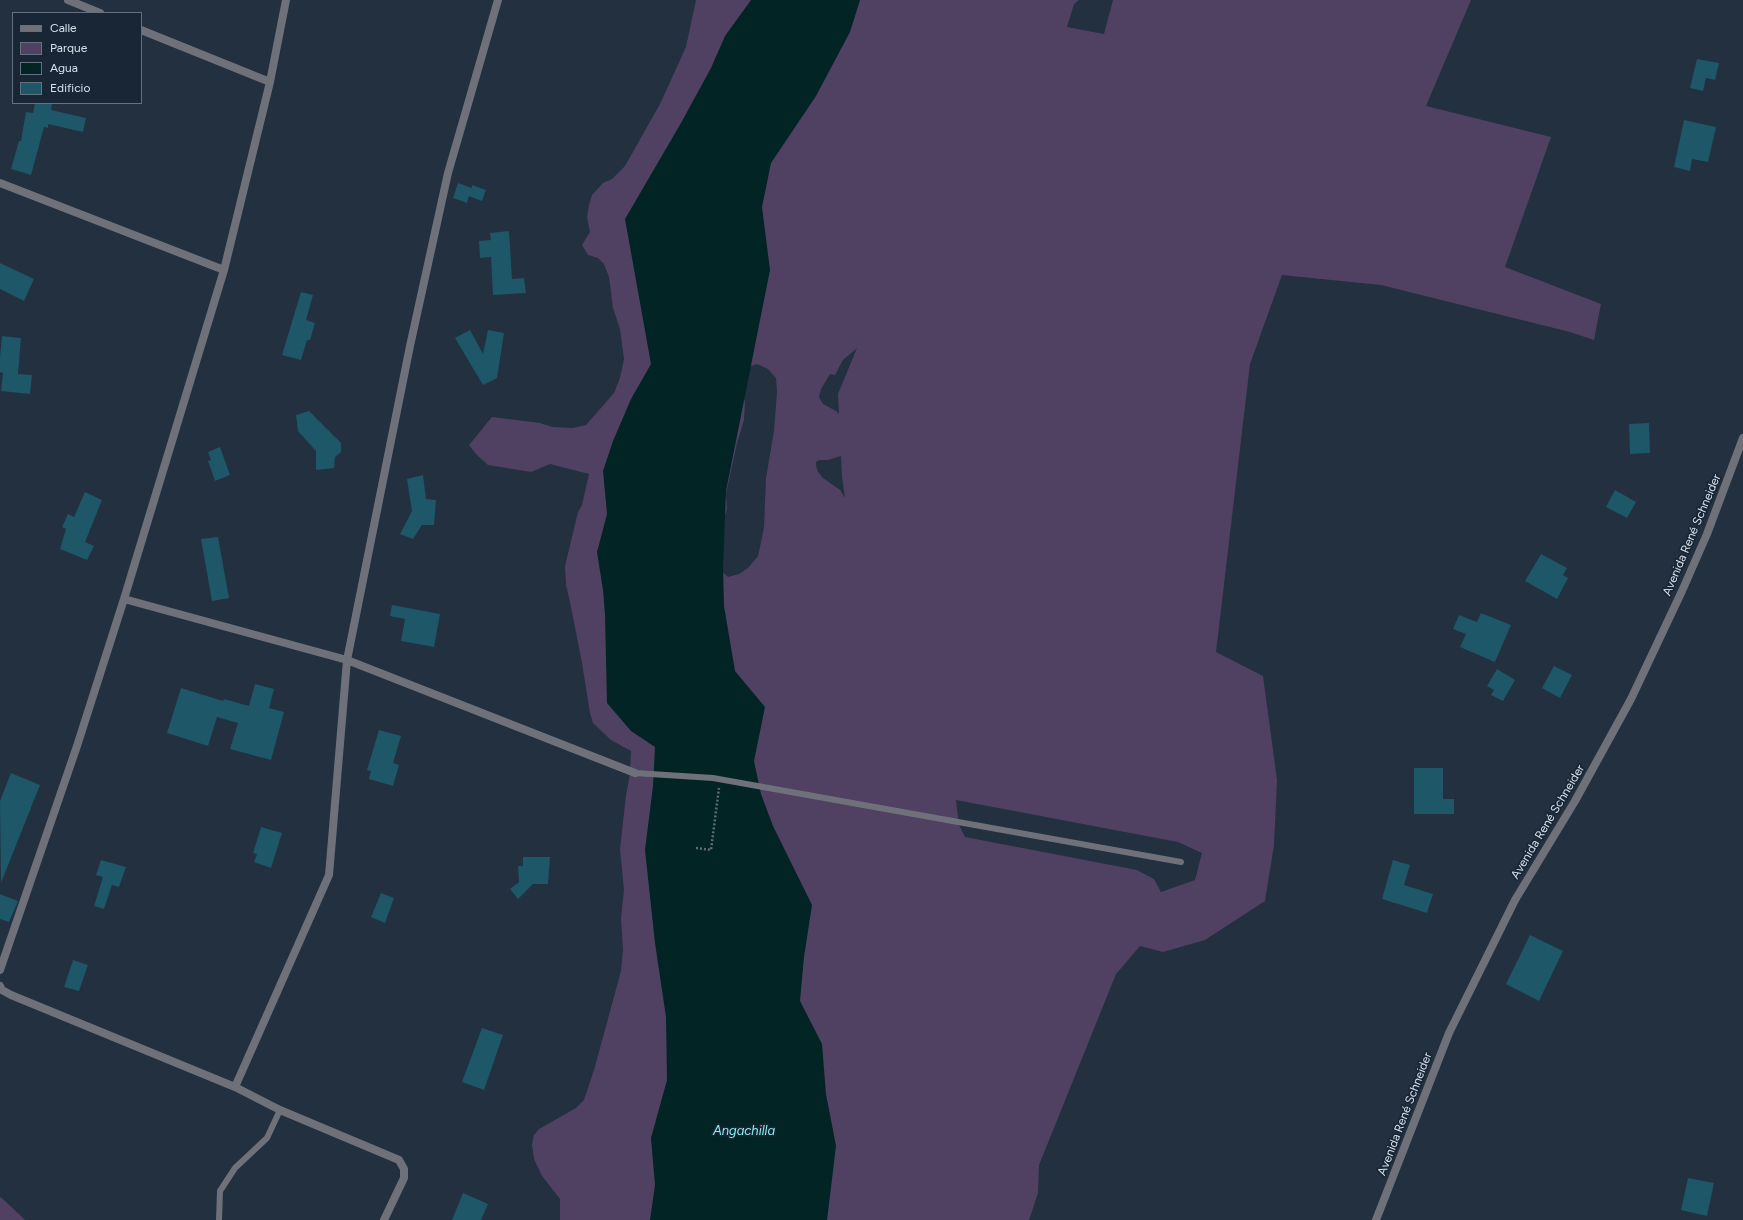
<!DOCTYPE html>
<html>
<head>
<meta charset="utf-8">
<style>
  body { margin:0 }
  #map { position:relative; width:1743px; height:1220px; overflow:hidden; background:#22303f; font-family:Figtree,sans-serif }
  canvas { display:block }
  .legend { position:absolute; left:12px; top:12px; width:130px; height:92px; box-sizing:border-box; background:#182635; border:1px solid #64707d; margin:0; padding:5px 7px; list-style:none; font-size:12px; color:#d7e0ea }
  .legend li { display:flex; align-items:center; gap:8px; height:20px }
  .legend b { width:20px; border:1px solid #64707d }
</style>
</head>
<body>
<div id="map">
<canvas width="1743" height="1220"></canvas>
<ul class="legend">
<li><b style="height:5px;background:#6f717a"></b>Calle</li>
<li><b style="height:11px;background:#504163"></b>Parque</li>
<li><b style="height:11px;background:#022424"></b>Agua</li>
<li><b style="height:11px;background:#1d5768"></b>Edificio</li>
</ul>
</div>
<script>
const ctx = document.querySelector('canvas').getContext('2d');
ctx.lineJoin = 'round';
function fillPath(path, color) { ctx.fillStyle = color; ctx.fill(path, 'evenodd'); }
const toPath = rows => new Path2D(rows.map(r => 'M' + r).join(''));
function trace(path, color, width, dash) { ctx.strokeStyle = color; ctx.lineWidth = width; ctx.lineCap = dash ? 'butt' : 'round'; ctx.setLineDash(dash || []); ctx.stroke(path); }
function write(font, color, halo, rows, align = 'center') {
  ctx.font = font + ' Figtree,sans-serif'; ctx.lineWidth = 3.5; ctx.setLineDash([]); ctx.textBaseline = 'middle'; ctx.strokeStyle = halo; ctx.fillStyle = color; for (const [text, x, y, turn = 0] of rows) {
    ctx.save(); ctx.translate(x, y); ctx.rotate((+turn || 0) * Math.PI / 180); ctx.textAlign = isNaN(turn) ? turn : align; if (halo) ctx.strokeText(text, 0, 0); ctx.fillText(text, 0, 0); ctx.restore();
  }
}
const green = toPath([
  [696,0,1079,0,1074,4,1067,27,1104,34,1113,0,1471,0,1426,106,1551,137,1505,267,1601,304,1594,340,1570,332,1381,285,1282,275,1250,364,1216,652,1263,676,1277,780,1274,845,1265,901,1205,940,1163,952,1140,946,1116,974,1039,1165,1038,1193,1029,1220,560,1220,560,1199,542,1176,534,1159,532,1145,534,1135,539,1129,576,1108,584,1100,594,1070,621,971,623,950,621,918,624,890,620,849,626,795,630,774,631,751,611,740,593,723,590,713,582,663,570,602,566,585,565,566,578,512,582,505,589,474,550,464,531,472,488,465,476,454,469,445,492,417,540,423,552,427,573,428,586,425,614,393,620,378,624,359,620,329,613,308,609,277,604,264,598,258,588,255,582,245,590,232,587,217,589,205,592,195,603,183,612,179,625,166,660,104,686,47],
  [857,348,838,394,839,414,836,411,823,404,819,397,821,389,830,374,835,375,843,360],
  [757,364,768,369,776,378,777,392,774,431,766,478,764,528,758,556,748,568,739,574,728,577,719,569,725,515,727,509,726,494,737,443,744,420,745,402,740,385,751,366],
  [841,456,842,477,845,498,840,490,823,478,818,472,816,466,816,462,819,460,828,460],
  [956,800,1178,842,1202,853,1195,880,1161,892,1154,879,1137,870,965,837,959,825],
  [0,1197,3,1199,25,1220,0,1220]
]);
const water = toPath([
  [751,0,860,0,850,32,816,96,771,163,762,207,770,270,726,491,723,566,724,606,735,671,765,707,754,761,761,794,773,826,812,905,804,957,800,1001,822,1044,826,1094,836,1146,827,1220,650,1220,655,1185,651,1138,667,1080,666,1017,655,943,645,850,653,786,655,747,631,731,607,703,605,615,603,590,597,552,607,514,603,471,613,441,631,399,651,364,625,219,681,123,711,68,725,36]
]);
const building = toPath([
  [1697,59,1719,63,1715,80,1706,78,1703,91,1690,88],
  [35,103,52,103,51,110,86,118,83,132,48,124,48,128,44,127,31,175,11,169,19,141,21,141,26,112,33,113],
  [1684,120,1716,127,1708,162,1692,159,1690,171,1674,167],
  [458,183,472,188,472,185,486,190,482,201,469,196,467,203,453,198],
  [509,231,512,279,524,278,526,293,493,295,491,257,480,258,479,241,491,240,490,233],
  [0,263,34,279,24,301,0,289],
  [301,292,313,295,306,320,315,323,310,340,307,340,301,360,282,355],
  [470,330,483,354,488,330,504,333,497,378,483,385,455,338],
  [2,336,21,338,18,374,32,375,30,394,1,391,3,373,0,372,0,357],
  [309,411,341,443,341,452,335,457,334,468,316,470,316,451,298,431,296,415],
  [1649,423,1650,453,1630,454,1629,424],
  [220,447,230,475,215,481,208,461,211,460,208,452],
  [423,475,426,499,436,500,434,525,422,525,413,539,400,534,412,511,407,479],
  [1615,490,1636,502,1627,518,1606,507],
  [85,492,102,500,85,542,94,546,87,560,60,549,66,529,62,527,68,514,74,517],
  [218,537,229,598,212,601,201,539],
  [1541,554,1567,568,1563,575,1568,578,1557,599,1525,581],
  [392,605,440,614,434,647,401,641,405,619,390,616],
  [1481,613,1511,625,1495,662,1460,647,1466,634,1453,629,1459,615,1477,622],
  [1554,666,1572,675,1560,698,1542,688],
  [1497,669,1515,680,1503,701,1491,695,1494,690,1487,686],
  [255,684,274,689,269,708,284,712,271,760,230,749,238,723,217,717,208,746,167,733,181,688,223,701,224,699,249,706],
  [379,730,401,736,393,763,399,765,393,786,369,779,371,771,367,770],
  [1414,768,1443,768,1443,799,1454,799,1454,814,1414,814],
  [11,773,40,785,1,883,0,801],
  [261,827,282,833,271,868,254,862,257,854,253,853],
  [523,857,550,857,548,884,533,884,518,899,510,889,519,882,518,866,523,866],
  [101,860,126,867,119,887,112,885,104,909,94,906,103,877,96,875],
  [1393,860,1410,865,1404,885,1433,894,1427,913,1382,899],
  [381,893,394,898,385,923,371,917],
  [0,894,18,901,9,922,0,919],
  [1530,935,1563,951,1539,1001,1506,984],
  [73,960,88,965,79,991,64,987],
  [482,1028,503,1035,484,1090,462,1082],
  [1688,1178,1714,1183,1707,1216,1681,1210],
  [463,1193,488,1204,481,1220,452,1220]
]);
const path = toPath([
  [696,848,711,850,719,788]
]);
const service = toPath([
  [635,773,713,778,1181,862],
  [219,1220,220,1191,235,1168,267,1138,280,1110]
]);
const minor = toPath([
  [68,0,100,13],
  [141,30,270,82],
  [0,183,224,270],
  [124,599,347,660,635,773],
  [0,970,77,746,124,599,224,270,270,82,286,0],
  [0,986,2,990,11,995,235,1087,280,1110,399,1160,404,1169,404,1178,384,1220],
  [235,1087,329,875,347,660,410,346,448,173,498,0],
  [1376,1220,1449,1033,1515,900,1575,801,1631,699,1682,591,1707,534,1743,438]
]);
const streetNames = [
  ["Avenida René Schneider",1692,535,-67],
  ["Avenida René Schneider",1548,822,-59],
  ["Avenida René Schneider",1405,1114,-69]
];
const waterNames = [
  ["Angachilla",744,1131]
];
fillPath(green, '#504163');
fillPath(water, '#022424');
fillPath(building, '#1d5768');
trace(path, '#5f6b79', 2.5, [2, 2]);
trace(service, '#6f717a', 6);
trace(minor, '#6f717a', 8);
write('12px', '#d7e0ea', '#182635', streetNames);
write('italic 13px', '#8bf0ec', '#182635', waterNames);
</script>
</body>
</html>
